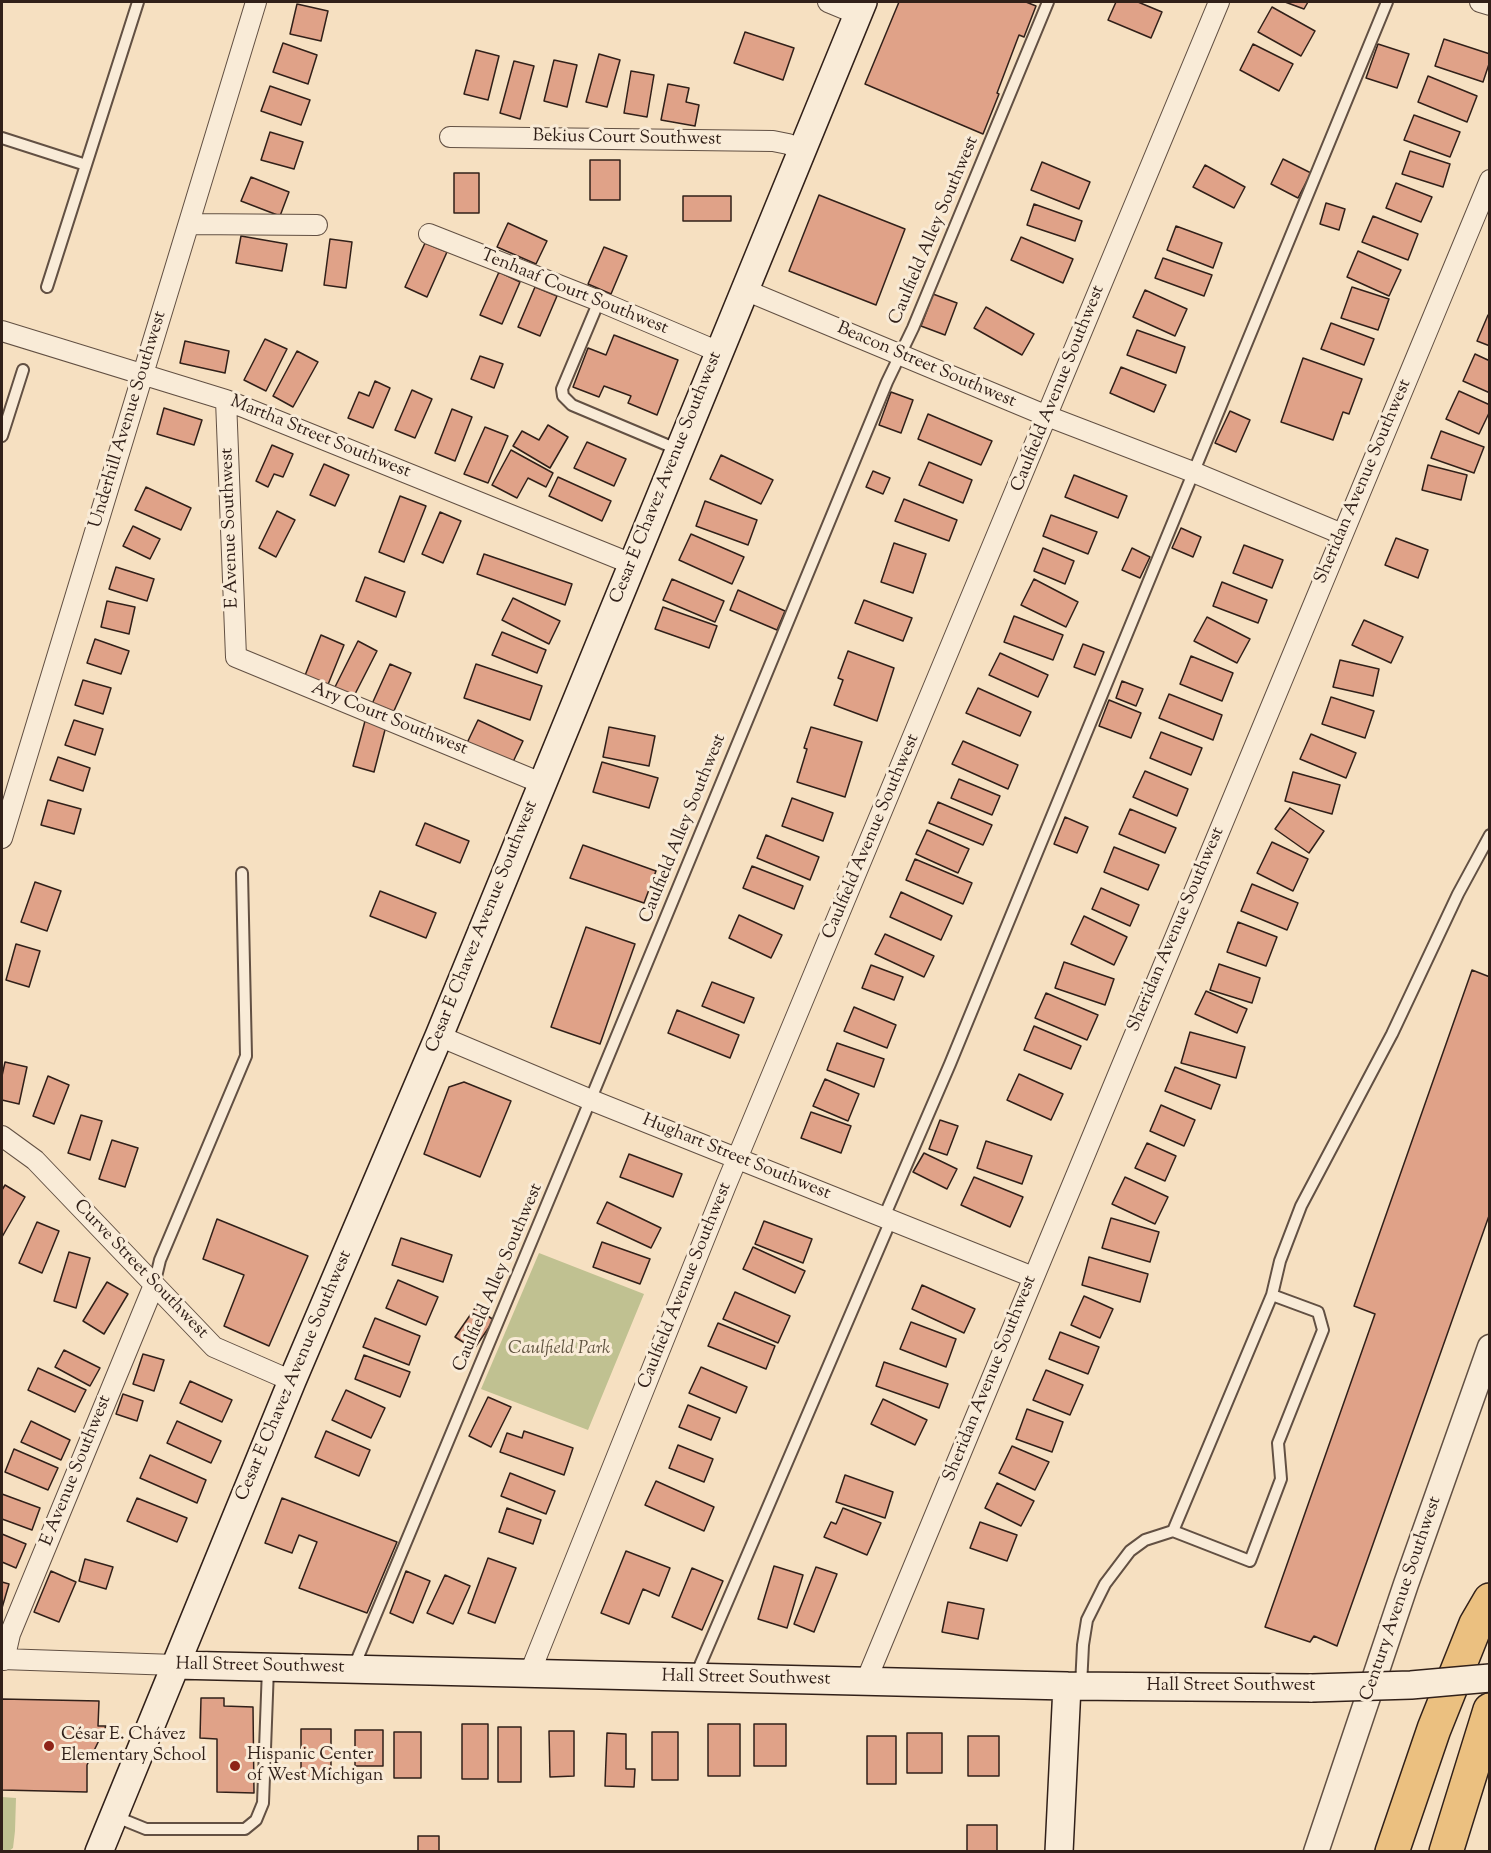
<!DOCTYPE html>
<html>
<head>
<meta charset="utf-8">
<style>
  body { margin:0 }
  #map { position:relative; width:1491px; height:1853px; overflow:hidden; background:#f6e0c1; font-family:"Sorts Mill Goudy",serif }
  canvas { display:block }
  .frame { position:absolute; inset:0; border:3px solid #312019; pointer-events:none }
</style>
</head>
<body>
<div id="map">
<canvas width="1491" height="1853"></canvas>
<div class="frame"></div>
</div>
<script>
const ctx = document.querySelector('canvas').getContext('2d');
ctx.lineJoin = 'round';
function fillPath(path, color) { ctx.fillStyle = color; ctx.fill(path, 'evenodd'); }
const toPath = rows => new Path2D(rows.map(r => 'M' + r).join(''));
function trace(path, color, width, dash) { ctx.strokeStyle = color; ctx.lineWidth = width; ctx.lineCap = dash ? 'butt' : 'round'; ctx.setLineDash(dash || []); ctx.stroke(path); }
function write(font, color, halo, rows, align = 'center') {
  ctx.font = font + ' "Sorts Mill Goudy",serif'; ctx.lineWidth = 6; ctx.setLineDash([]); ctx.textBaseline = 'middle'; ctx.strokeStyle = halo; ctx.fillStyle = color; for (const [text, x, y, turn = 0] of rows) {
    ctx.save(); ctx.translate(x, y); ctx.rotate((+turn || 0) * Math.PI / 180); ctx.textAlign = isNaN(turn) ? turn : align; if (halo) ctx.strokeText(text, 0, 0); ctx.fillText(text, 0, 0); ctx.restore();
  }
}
const green = toPath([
  [539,1253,644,1294,588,1430,481,1389],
  [2,1797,16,1798,15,1831,13,1848,9,1851,2,1851]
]);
const building = toPath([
  [899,2,1026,2,1036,6,1024,37,1019,35,997,93,999,94,983,134,865,84,899,2],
  [1116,2,1138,2,1162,12,1151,38,1108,20,1116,2],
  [1285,2,1308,2,1304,9,1285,2],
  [297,4,328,11,321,41,290,34,297,4],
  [1272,7,1315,31,1301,56,1258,32,1272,7],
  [745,32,794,48,783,80,734,63,745,32],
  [1444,39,1490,54,1490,61,1483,82,1435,66,1444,39],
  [283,43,317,55,308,84,273,72,283,43],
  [1253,44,1293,64,1279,91,1240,70,1253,44],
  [1378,44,1409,54,1397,88,1366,78,1378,44],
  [476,50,499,56,488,100,464,94,476,50],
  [599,54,620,60,607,107,586,102,599,54],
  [554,60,577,65,567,107,544,101,554,60],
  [514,61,534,66,520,119,500,113,514,61],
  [631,71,654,75,647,117,624,113,631,71],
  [1428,76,1477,96,1467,122,1418,102,1428,76],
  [668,84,689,88,686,102,699,105,695,126,661,120,668,84],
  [270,86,310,100,301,125,261,111,270,86],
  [1414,115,1460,132,1450,157,1404,140,1414,115],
  [270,132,303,142,294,169,261,160,270,132],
  [1410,151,1450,164,1443,187,1402,174,1410,151],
  [1283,159,1311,173,1298,198,1271,184,1283,159],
  [590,160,620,160,620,200,590,200,590,160],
  [1042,162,1090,182,1079,209,1031,190,1042,162],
  [1205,165,1245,187,1234,208,1193,187,1205,165],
  [454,173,479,173,479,213,454,213,454,173],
  [251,177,289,192,280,216,241,201,251,177],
  [1396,183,1432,197,1421,222,1386,208,1396,183],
  [819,195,905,229,876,305,789,271,819,195],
  [683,196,731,196,731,221,683,221,683,196],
  [1326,203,1345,209,1339,230,1320,224,1326,203],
  [1034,204,1082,221,1075,241,1027,225,1034,204],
  [1373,216,1418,234,1408,260,1362,242,1373,216],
  [508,223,547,241,536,264,497,247,508,223],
  [1176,226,1222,243,1213,268,1167,250,1176,226],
  [241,236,287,244,282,271,236,263,241,236],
  [1021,237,1073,259,1063,283,1011,260,1021,237],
  [330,239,352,242,346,288,324,285,330,239],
  [425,243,447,252,427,297,405,287,425,243],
  [604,247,627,256,611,294,588,284,604,247],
  [1358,251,1401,270,1389,296,1347,277,1358,251],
  [1163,258,1212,275,1204,296,1155,278,1163,258],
  [499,272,520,282,502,324,480,315,499,272],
  [535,287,557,296,540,336,518,327,535,287],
  [1352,287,1389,299,1378,330,1341,318,1352,287],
  [1145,290,1187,309,1175,336,1133,317,1145,290],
  [933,294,957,303,945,335,921,326,933,294],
  [986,307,1034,334,1022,355,974,328,986,307],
  [1488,315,1490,316,1490,346,1477,341,1488,315],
  [1331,323,1374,339,1364,365,1321,349,1331,323],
  [1137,330,1185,347,1176,373,1127,355,1137,330],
  [614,335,678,360,657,415,628,403,631,396,604,386,599,397,573,387,588,348,606,355,614,335],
  [265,339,287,349,266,391,244,380,265,339],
  [185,341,229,351,225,373,180,363,185,341],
  [297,351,318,362,293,407,273,396,297,351],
  [1475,354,1490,361,1490,393,1463,381,1475,354],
  [480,356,503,364,494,388,471,379,480,356],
  [1303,358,1362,379,1349,414,1343,412,1333,440,1281,422,1303,358],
  [1121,367,1166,385,1154,412,1110,393,1121,367],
  [375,381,390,388,373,428,348,418,359,392,369,396,375,381],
  [412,390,432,399,415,438,395,430,412,390],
  [1459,391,1490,405,1490,411,1479,434,1446,419,1459,391],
  [891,392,913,400,901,433,879,425,891,392],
  [164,408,202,420,194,445,157,434,164,408],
  [452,409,472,417,455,461,435,453,452,409],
  [1230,411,1250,420,1236,452,1215,443,1230,411],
  [928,414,992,441,981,465,918,439,928,414],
  [548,425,568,437,550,468,513,446,522,431,539,440,548,425],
  [485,427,508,436,488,483,464,474,485,427],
  [1441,431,1484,447,1474,473,1431,458,1441,431],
  [587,442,626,459,614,486,574,468,587,442],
  [272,445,293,454,283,477,274,474,268,487,256,481,272,445],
  [511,450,553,473,546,487,528,478,517,498,492,485,511,450],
  [721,455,773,480,761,504,710,479,721,455],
  [929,462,972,480,963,503,919,485,929,462],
  [324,464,349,475,335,506,310,495,324,464],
  [1428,465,1467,475,1461,500,1422,490,1428,465],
  [873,471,890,478,883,494,866,487,873,471],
  [1074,475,1127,496,1118,518,1065,497,1074,475],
  [558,477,611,501,602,521,549,496,558,477],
  [146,487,191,508,181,530,135,510,146,487],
  [400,496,426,506,404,562,379,552,400,496],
  [904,499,957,520,949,541,895,521,904,499],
  [705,501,757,520,748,545,696,526,705,501],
  [277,511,295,520,276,557,259,548,277,511],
  [440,512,461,521,443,563,422,554,440,512],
  [1051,515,1097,532,1088,554,1043,536,1051,515],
  [133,526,160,539,150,559,123,546,133,526],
  [1181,528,1201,537,1193,557,1172,548,1181,528],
  [691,534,744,557,732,584,679,560,691,534],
  [1396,538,1428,550,1418,578,1385,565,1396,538],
  [894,543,926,554,913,593,881,582,894,543],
  [1244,545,1283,560,1272,588,1233,573,1244,545],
  [1043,548,1074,561,1065,584,1034,571,1043,548],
  [1132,548,1150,557,1140,578,1122,570,1132,548],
  [484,554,572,584,565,605,477,574,484,554],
  [116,567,154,579,147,601,109,589,116,567],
  [365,577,405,592,396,617,356,601,365,577],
  [672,579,724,601,715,622,663,600,672,579],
  [1034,579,1078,602,1066,627,1021,605,1034,579],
  [1222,582,1267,600,1258,623,1213,606,1222,582],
  [738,590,785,611,777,630,730,610,738,590],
  [513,598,560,621,549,644,502,620,513,598],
  [864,600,912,618,903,641,855,623,864,600],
  [107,601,135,607,129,634,101,627,107,601],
  [663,607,717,626,709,648,655,629,663,607],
  [1014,616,1063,635,1053,660,1004,642,1014,616],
  [1207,617,1250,639,1237,663,1194,641,1207,617],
  [1364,620,1403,637,1391,663,1352,645,1364,620],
  [502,632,546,650,537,673,492,655,502,632],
  [321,635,344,645,327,687,304,678,321,635],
  [95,639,129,651,121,674,87,663,95,639],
  [358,641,377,651,353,698,334,689,358,641],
  [1083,644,1104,652,1095,675,1074,667,1083,644],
  [848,651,894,668,877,721,834,705,843,680,838,678,848,651],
  [1000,653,1048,675,1038,697,989,675,1000,653],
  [1191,656,1233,673,1222,701,1180,684,1191,656],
  [1340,660,1379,669,1373,696,1333,687,1340,660],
  [390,664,411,673,393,713,372,704,390,664],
  [476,664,542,686,530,720,464,698,476,664],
  [83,680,111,688,103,714,75,705,83,680],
  [1122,681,1143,689,1136,706,1116,698,1122,681],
  [978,688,1031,712,1020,736,966,713,978,688],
  [1169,694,1222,715,1213,740,1159,718,1169,694],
  [1331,697,1374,711,1365,738,1322,724,1331,697],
  [1109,700,1141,713,1131,738,1099,726,1109,700],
  [74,720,103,729,95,755,65,745,74,720],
  [478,720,523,741,512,764,467,743,478,720],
  [365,721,386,726,374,772,353,766,365,721],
  [609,727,655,736,649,766,603,757,609,727],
  [811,727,862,742,845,797,797,782,807,749,804,748,811,727],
  [1161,732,1202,748,1191,775,1150,758,1161,732],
  [1311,734,1356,753,1346,778,1300,759,1311,734],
  [963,741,1018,765,1008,789,952,764,963,741],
  [58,757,90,768,83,791,50,780,58,757],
  [602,762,658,778,649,808,593,792,602,762],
  [1145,771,1188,789,1177,816,1133,797,1145,771],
  [1293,772,1340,785,1332,814,1285,801,1293,772],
  [959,779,1000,796,992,815,951,798,959,779],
  [792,798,833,813,823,841,782,826,792,798],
  [48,800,81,809,74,834,41,825,48,800],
  [938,802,992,825,983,845,929,823,938,802],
  [1290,808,1324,831,1309,853,1275,829,1290,808],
  [1130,809,1176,828,1165,853,1119,834,1130,809],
  [1065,817,1088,827,1077,853,1054,844,1065,817],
  [425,823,469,841,460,863,416,845,425,823],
  [927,830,969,849,958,873,916,854,927,830],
  [766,835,819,857,810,880,757,858,766,835],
  [1272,842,1308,859,1293,891,1257,873,1272,842],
  [583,845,656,871,644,903,570,878,583,845],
  [1114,847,1159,865,1148,890,1104,872,1114,847],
  [915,859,972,883,963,904,906,880,915,859],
  [752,866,803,886,794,909,743,888,752,866],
  [35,882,61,891,47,931,21,922,35,882],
  [1252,884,1298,903,1287,930,1241,911,1252,884],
  [1101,888,1139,905,1130,926,1092,909,1101,888],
  [380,891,436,913,426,938,370,916,380,891],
  [901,892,952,916,941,940,890,917,901,892],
  [739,915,782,935,771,958,729,938,739,915],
  [1084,916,1127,937,1114,965,1071,944,1084,916],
  [1238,922,1277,937,1266,966,1227,952,1238,922],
  [586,927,635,944,600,1044,551,1027,586,927],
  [885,934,934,956,924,977,875,954,885,934],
  [16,944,40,951,29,987,6,980,16,944],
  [1064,962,1114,979,1105,1005,1055,988,1064,962],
  [1219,964,1260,978,1252,1003,1210,990,1219,964],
  [871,965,903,977,894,1000,862,988,871,965],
  [1472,970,1490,977,1490,1213,1337,1646,1314,1636,1310,1642,1265,1627,1375,1314,1354,1306,1472,970],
  [712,982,754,998,744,1023,702,1006,712,982],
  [1206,991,1247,1009,1237,1033,1195,1014,1206,991],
  [1046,993,1098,1015,1087,1040,1035,1018,1046,993],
  [854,1007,896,1025,887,1048,844,1031,854,1007],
  [677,1010,739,1035,730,1058,668,1033,677,1010],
  [1034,1026,1081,1046,1071,1069,1024,1050,1034,1026],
  [1190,1032,1245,1047,1236,1078,1181,1063,1190,1032],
  [837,1043,884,1059,874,1087,827,1070,837,1043],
  [5,1062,27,1067,19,1104,2,1100,2,1076,5,1062],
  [1175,1067,1220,1085,1211,1109,1165,1091,1175,1067],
  [1019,1074,1063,1094,1051,1120,1007,1100,1019,1074],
  [48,1076,69,1085,54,1124,33,1116,48,1076],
  [825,1079,859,1094,848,1121,813,1106,825,1079],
  [464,1082,511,1101,480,1177,424,1154,449,1087,464,1082],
  [1161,1105,1195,1120,1184,1146,1150,1131,1161,1105],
  [811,1112,851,1126,841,1153,801,1138,811,1112],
  [81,1115,102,1121,90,1160,68,1153,81,1115],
  [940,1120,958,1126,947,1155,929,1149,940,1120],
  [112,1140,138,1148,125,1187,99,1179,112,1140],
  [986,1141,1032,1156,1022,1184,977,1168,986,1141],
  [1147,1143,1176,1156,1165,1181,1135,1168,1147,1143],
  [924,1153,957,1169,947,1189,913,1172,924,1153],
  [629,1154,682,1174,673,1197,620,1177,629,1154],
  [974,1177,1023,1197,1010,1227,961,1205,974,1177],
  [1125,1177,1168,1197,1155,1224,1112,1204,1125,1177],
  [5,1185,25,1197,2,1237,2,1190,5,1185],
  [607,1202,661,1228,651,1248,597,1223,607,1202],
  [1111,1218,1159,1232,1150,1262,1102,1248,1111,1218],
  [217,1219,308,1256,269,1346,224,1326,244,1275,203,1259,217,1219],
  [764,1221,812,1239,803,1263,755,1244,764,1221],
  [37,1222,59,1231,42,1273,19,1263,37,1222],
  [401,1238,452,1255,443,1282,392,1265,401,1238],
  [602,1242,650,1259,640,1284,593,1267,602,1242],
  [753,1247,805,1271,795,1293,743,1269,753,1247],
  [69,1252,90,1258,76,1308,54,1301,69,1252],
  [1089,1257,1148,1274,1140,1302,1082,1285,1089,1257],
  [398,1280,438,1297,426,1325,386,1308,398,1280],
  [107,1282,128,1294,104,1334,83,1321,107,1282],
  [922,1285,975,1309,964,1333,912,1309,922,1285],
  [735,1292,790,1316,778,1343,723,1319,735,1292],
  [1084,1296,1113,1309,1100,1338,1071,1325,1084,1296],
  [475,1308,494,1320,474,1349,455,1337,475,1308],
  [375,1318,420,1336,409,1365,363,1347,375,1318],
  [911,1322,956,1339,946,1367,900,1349,911,1322],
  [718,1323,775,1346,766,1369,708,1346,718,1323],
  [1060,1332,1099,1347,1088,1374,1049,1359,1060,1332],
  [64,1350,100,1368,90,1386,55,1367,64,1350],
  [143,1354,164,1360,154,1391,133,1384,143,1354],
  [364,1355,410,1372,400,1397,355,1379,364,1355],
  [884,1362,948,1384,939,1408,876,1386,884,1362],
  [701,1367,747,1387,736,1413,689,1393,701,1367],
  [38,1368,86,1390,75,1412,28,1390,38,1368],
  [1046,1370,1083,1385,1070,1415,1033,1400,1046,1370],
  [190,1381,232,1400,222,1422,180,1403,190,1381],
  [346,1390,385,1408,371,1438,332,1420,346,1390],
  [123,1394,143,1401,137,1421,116,1414,123,1394],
  [488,1397,511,1407,491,1447,469,1436,488,1397],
  [883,1399,927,1420,915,1445,871,1424,883,1399],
  [688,1405,720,1418,711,1440,679,1427,688,1405],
  [1027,1409,1063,1422,1052,1452,1016,1439,1027,1409],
  [31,1421,70,1440,61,1460,21,1442,31,1421],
  [177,1421,221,1441,211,1463,167,1443,177,1421],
  [326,1431,370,1450,359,1476,315,1457,326,1431],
  [524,1431,573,1448,564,1475,500,1452,507,1433,522,1438,524,1431],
  [678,1445,713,1459,704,1482,669,1468,678,1445],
  [1012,1446,1049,1462,1035,1490,999,1473,1012,1446],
  [14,1449,58,1468,48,1490,5,1472,14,1449],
  [150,1455,206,1480,197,1503,140,1478,150,1455],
  [510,1473,555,1491,546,1514,501,1496,510,1473],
  [845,1475,893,1492,885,1518,836,1502,845,1475],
  [656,1481,714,1507,704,1531,645,1505,656,1481],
  [997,1483,1034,1501,1021,1526,985,1508,997,1483],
  [2,1494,40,1508,32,1530,2,1519,2,1494],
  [137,1498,187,1518,177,1542,127,1521,137,1498],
  [282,1498,397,1542,367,1613,299,1588,317,1542,299,1535,292,1553,265,1543,282,1498],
  [507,1508,541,1520,533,1544,499,1532,507,1508],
  [843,1508,881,1523,867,1555,824,1537,831,1522,836,1524,843,1508],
  [980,1522,1017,1535,1007,1561,970,1548,980,1522],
  [2,1534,26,1544,16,1568,2,1562,2,1534],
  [626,1551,670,1568,659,1596,643,1589,629,1624,601,1613,626,1551],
  [488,1558,516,1568,495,1623,468,1613,488,1558],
  [85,1559,113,1567,106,1589,79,1581,85,1559],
  [774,1566,803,1575,787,1628,758,1619,774,1566],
  [816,1567,837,1574,814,1632,794,1624,816,1567],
  [692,1568,723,1581,702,1630,672,1617,692,1568],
  [51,1571,76,1582,59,1622,34,1612,51,1571],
  [406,1571,430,1581,413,1623,390,1613,406,1571],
  [445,1575,470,1586,453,1624,427,1613,445,1575],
  [2,1582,9,1584,2,1608,2,1582],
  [948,1602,984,1609,978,1639,942,1632,948,1602],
  [201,1698,224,1698,224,1706,253,1707,254,1793,217,1792,217,1739,200,1738,201,1698],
  [2,1699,99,1701,98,1726,106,1726,87,1765,87,1792,2,1790,2,1699],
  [462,1724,488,1724,488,1779,462,1779,462,1724],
  [708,1724,740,1724,740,1776,708,1776,708,1724],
  [754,1724,786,1724,786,1766,754,1766,754,1724],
  [498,1727,521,1727,521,1782,498,1782,498,1727],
  [301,1729,331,1729,331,1779,301,1779,301,1729],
  [355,1730,383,1730,383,1766,355,1766,355,1730],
  [549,1731,574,1731,574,1776,550,1777,549,1731],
  [394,1732,421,1732,421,1778,394,1778,394,1732],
  [652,1732,678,1732,678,1780,652,1780,652,1732],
  [607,1733,626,1734,626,1769,635,1769,634,1787,605,1786,607,1733],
  [907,1733,942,1733,942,1773,907,1773,907,1733],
  [867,1736,896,1736,896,1784,867,1784,867,1736],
  [968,1736,999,1736,999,1776,968,1776,968,1736],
  [967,1825,997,1825,997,1852,967,1852,967,1825],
  [418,1836,439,1836,439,1852,418,1852,418,1836]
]);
const service = toPath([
  [2,138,86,165],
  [47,287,138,2],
  [599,301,562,389,563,396,572,405,679,450],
  [2,436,23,370],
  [884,1217,950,1064,1387,2],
  [154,1285,160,1260,246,1056,242,873],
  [1173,1531,1250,1561,1281,1479,1278,1443,1323,1330,1318,1312,1272,1295],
  [353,1669,580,1125,887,382,913,328,1048,2],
  [695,1677,891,1220],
  [1081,1686,1083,1645,1087,1620,1105,1584,1130,1551,1145,1540,1173,1531,1272,1295,1280,1261,1301,1206,1392,1034,1458,894,1490,835],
  [114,1816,146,1829,245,1829,256,1820,263,1803,268,1668]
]);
const minor = toPath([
  [828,2,857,14],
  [1480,2,1490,5],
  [450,137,773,141,788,144,802,150],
  [189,224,317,225],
  [429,234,599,301,719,352],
  [745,290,1047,416,1193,472,1342,534],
  [2,331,226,400,632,564],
  [226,400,236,657,541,783],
  [2,838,256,2],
  [439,1036,591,1100,1033,1277],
  [2,1136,35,1160,214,1347,292,1381],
  [2,1659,175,1665],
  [4,1660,10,1634,154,1285],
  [529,1675,726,1185,1219,2],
  [866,1681,1490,180]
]);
const tertiary = toPath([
  [1316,1852,1406,1584,1490,1347]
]);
const secondary = toPath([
  [175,1665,1067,1686,1312,1688],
  [99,1852,292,1381,439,1036,863,2],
  [1059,1852,1067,1686]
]);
const motorway = toPath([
  [1392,1852,1434,1729,1476,1624,1490,1600],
  [1446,1852,1490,1710]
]);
const secondaryBridge = toPath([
  [1312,1688,1411,1685,1490,1678]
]);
const markers = [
  [49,1746,6,"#8f2418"],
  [235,1766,6,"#8f2418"]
];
const streetNames = [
  ["Bekius Court Southwest",627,139,1],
  ["Caulfield Alley Southwest",935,231,-67],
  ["Tenhaaf Court Southwest",574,293,22],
  ["Beacon Street Southwest",926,366,23],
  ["Caulfield Avenue Southwest",1059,389,-68],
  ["Underhill Avenue Southwest",129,420,-73],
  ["Martha Street Southwest",320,438,22],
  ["Cesar E Chavez Avenue Southwest",667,478,-68],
  ["Sheridan Avenue Southwest",1364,482,-67],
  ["E Avenue Southwest",231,528,-92],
  ["Ary Court Southwest",389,720,22],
  ["Caulfield Alley Southwest",684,829,-68],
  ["Caulfield Avenue Southwest",872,837,-67],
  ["Cesar E Chavez Avenue Southwest",483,927,-68],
  ["Sheridan Avenue Southwest",1177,930,-67],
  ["Hughart Street Southwest",736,1158,22],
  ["Curve Street Southwest",140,1270,46],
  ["Caulfield Alley Southwest",499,1278,-67],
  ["Caulfield Avenue Southwest",686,1286,-68],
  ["Cesar E Chavez Avenue Southwest",295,1376,-67],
  ["Sheridan Avenue Southwest",991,1379,-68],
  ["E Avenue Southwest",77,1471,-68],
  ["Century Avenue Southwest",1402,1599,-71],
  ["Hall Street Southwest",260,1667,1],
  ["Hall Street Southwest",746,1679,1],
  ["Hall Street Southwest",1231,1687]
];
const parkNames = [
  ["Caulfield Park",559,1350]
];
const poiNames = [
  ["César E. Chávez",61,1736],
  ["Elementary School",61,1757],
  ["Hispanic Center",247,1756],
  ["of West Michigan",247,1777]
];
fillPath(green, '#c0c191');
fillPath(building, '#e0a288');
trace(building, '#312019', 1.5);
trace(service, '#625043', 14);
trace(minor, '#625043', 22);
trace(tertiary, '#625043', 27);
trace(secondary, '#312019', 30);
trace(motorway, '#312019', 36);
trace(service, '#f9ebd7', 10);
trace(minor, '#f9ebd7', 20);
trace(tertiary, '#f9ebd7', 24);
trace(secondary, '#f9ebd7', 27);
trace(motorway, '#ebc080', 33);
trace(secondaryBridge, '#312019', 30, []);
trace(secondaryBridge, '#f9ebd7', 27);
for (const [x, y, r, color] of markers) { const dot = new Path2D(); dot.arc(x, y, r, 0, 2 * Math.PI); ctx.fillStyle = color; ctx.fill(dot); trace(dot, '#f9ebd7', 2); }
write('18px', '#312019', '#f9ebd7', streetNames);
write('italic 18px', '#5c503d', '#f9ebd7', parkNames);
write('18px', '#312019', '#f9ebd7', poiNames, 'left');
</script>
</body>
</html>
